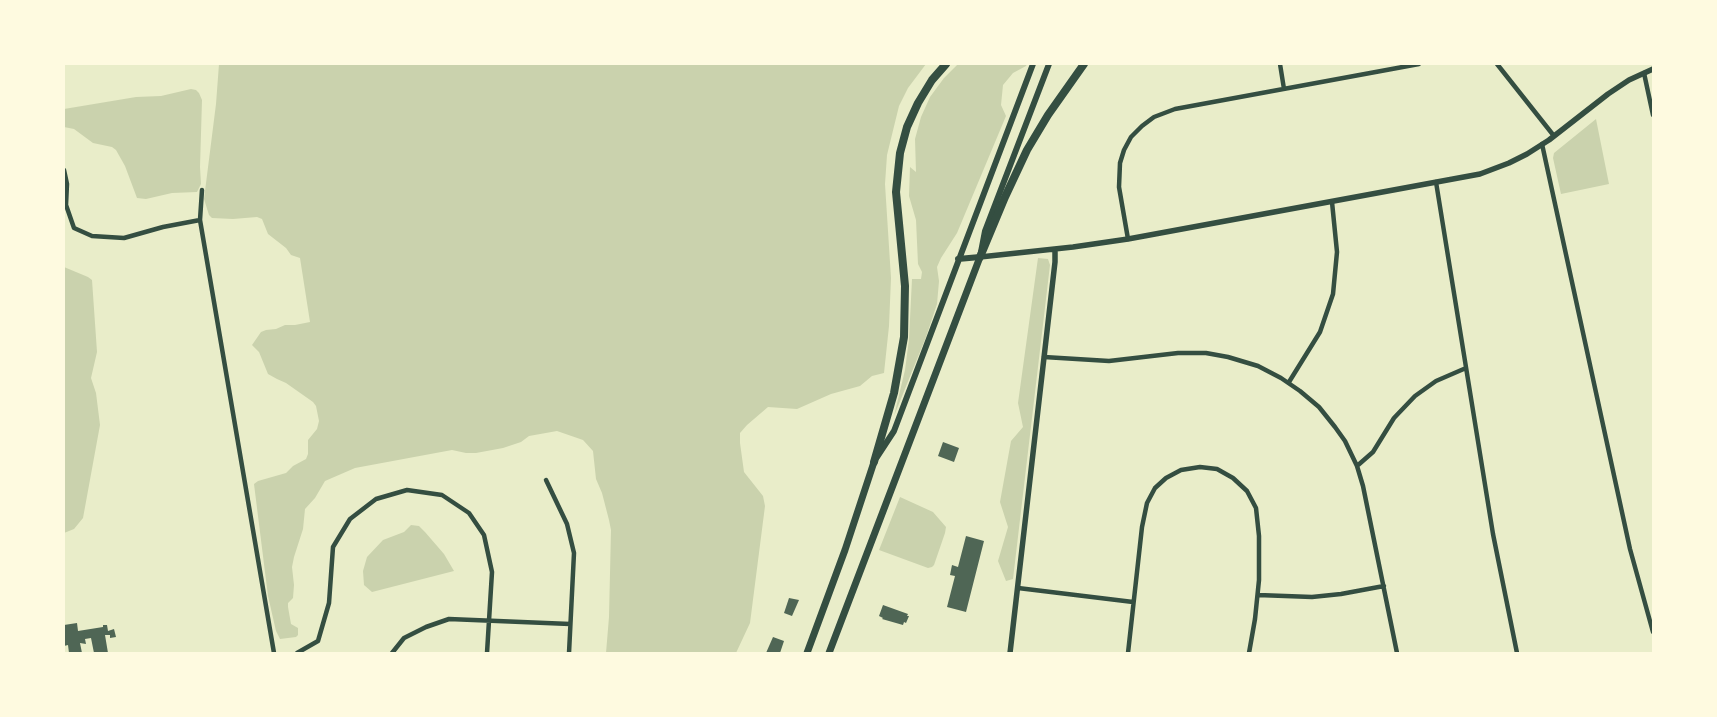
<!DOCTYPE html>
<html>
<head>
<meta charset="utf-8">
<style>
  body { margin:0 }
  #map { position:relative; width:1717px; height:717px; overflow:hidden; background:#e9edc9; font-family:"Work Sans",sans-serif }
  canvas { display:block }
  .frame { position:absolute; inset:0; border:65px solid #fefae0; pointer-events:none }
</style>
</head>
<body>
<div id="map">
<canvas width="1717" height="717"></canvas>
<div class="frame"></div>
</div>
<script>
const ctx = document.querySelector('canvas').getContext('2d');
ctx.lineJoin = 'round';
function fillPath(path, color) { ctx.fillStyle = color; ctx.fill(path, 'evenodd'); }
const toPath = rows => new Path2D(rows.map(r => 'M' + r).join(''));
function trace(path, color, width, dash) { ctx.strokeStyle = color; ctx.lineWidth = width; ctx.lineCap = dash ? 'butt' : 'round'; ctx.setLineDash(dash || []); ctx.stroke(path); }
const green = toPath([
  [219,64,926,64,908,88,899,106,887,155,885,184,891,278,889,326,884,373,872,376,860,386,831,394,797,409,768,407,747,425,740,433,740,443,744,472,763,496,765,506,750,623,736,653,606,653,609,617,611,530,609,520,602,493,596,479,593,451,583,440,557,431,529,436,521,442,503,448,476,453,466,453,452,450,355,468,325,481,315,498,305,509,303,529,294,557,292,567,294,585,293,598,288,603,288,607,291,624,298,628,298,635,296,637,280,639,276,631,268,596,254,484,258,481,286,473,293,466,306,459,308,454,308,440,317,429,319,421,316,406,313,402,286,383,277,379,268,374,259,352,252,345,261,332,266,330,276,329,285,325,295,325,310,322,300,258,291,255,286,248,268,234,262,219,257,217,233,219,212,218,209,215,204,199,216,104],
  [958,64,1027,64,1026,66,1013,73,1003,85,1001,105,1006,116,957,233,941,258,937,267,939,281,937,304,926,337,894,416,905,370,909,339,912,279,921,279,922,272,918,264,916,220,909,196,910,167,916,172,915,139,921,117,930,97,944,78],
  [191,89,196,90,199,93,202,100,200,167,201,184,197,192,172,193,146,199,137,198,125,166,116,150,112,147,93,143,74,129,64,127,64,109,136,97,161,96],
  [1596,119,1609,184,1561,194,1553,158,1554,153],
  [1038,258,1048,259,1050,265,1013,579,1006,581,998,561,1008,527,1000,502,1011,441,1023,427,1018,403],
  [64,267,88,277,92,280,97,352,91,378,96,393,100,425,83,518,74,529,64,533],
  [900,497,933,512,946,527,945,533,934,565,932,567,928,568,879,550],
  [411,525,419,526,425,532,444,554,454,571,372,592,364,585,363,571,367,557,383,540,404,532]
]);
const building = toPath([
  [943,442,959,448,954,462,938,456],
  [966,536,984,541,966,612,947,607,955,576,950,575,952,565,958,567],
  [789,598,799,600,792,616,784,613],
  [883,605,908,614,907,616,909,616,906,623,904,622,903,625,882,619,883,618,879,616],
  [77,623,78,631,103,627,103,625,107,625,108,631,114,629,116,637,110,638,110,635,105,635,108,653,94,653,91,638,85,639,86,644,80,643,82,653,69,653,68,645,64,646,64,625],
  [773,637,784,641,780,653,766,653]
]);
const minor = toPath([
  [1280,64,1284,89],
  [1497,64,1554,136],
  [1644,73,1653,115],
  [1542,144,1630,549,1653,632],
  [64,170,67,184,66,205,74,228,92,236,124,238,163,227,200,220],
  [1436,182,1493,534,1517,653],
  [202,190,200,220,274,653],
  [1128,239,1119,187,1120,163,1124,150,1131,137,1142,126,1154,117,1175,109,1419,64],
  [1044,357,1109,361,1178,353,1206,353,1228,357,1258,366,1281,378,1300,391,1319,407,1335,427,1345,441,1357,466,1363,486,1397,653],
  [1289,382,1320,332,1333,294,1337,252,1332,202],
  [1357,466,1373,452,1394,418,1415,396,1436,381,1466,368],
  [546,480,567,524,574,553,569,653],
  [1018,588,1133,602],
  [1258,595,1312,597,1341,594,1384,586],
  [297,653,318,641,329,603,333,547,350,519,376,499,407,490,442,495,469,513,484,535,492,572,487,653],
  [392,653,404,638,426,627,449,619,570,624],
  [1128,653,1142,527,1147,503,1155,488,1166,478,1181,470,1200,467,1217,469,1233,478,1247,491,1256,508,1259,536,1259,580,1255,619,1249,653]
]);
const tertiary = toPath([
  [980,257,1073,247,1128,239,1480,174,1509,163,1527,154,1549,140,1608,94,1629,80,1653,69],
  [1010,653,1055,262,1055,249]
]);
const secondary = toPath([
  [958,259,980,257,985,231,1049,64],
  [877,457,894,431,1033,64]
]);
const trunk = toPath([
  [807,653,845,550,874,462],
  [829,653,980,257]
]);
const motorway = toPath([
  [980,257,1005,197,1027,150,1048,115,1084,64],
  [874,462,894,393,904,337,905,286,896,192,900,153,907,127,918,103,932,80,946,64]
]);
fillPath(green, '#cad2ad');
fillPath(building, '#4f6655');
trace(minor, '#344e41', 4.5);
trace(tertiary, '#344e41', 5.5);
trace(secondary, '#344e41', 6);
trace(trunk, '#344e41', 7);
trace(motorway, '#344e41', 8);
</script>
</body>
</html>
